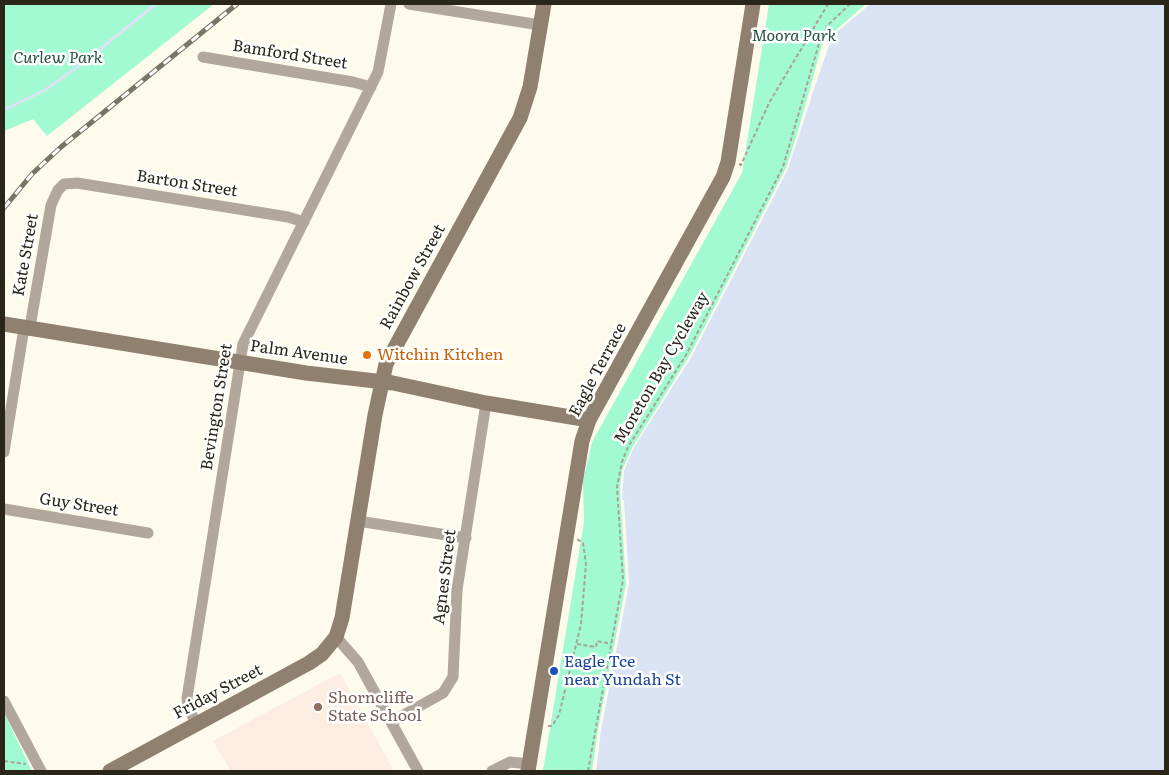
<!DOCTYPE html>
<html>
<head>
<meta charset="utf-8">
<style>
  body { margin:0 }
  #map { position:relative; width:1169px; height:775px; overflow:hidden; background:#fefaec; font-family:Literata,serif }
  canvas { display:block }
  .frame { position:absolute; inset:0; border:5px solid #292518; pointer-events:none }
</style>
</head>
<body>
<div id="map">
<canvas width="1169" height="775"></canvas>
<div class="frame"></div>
</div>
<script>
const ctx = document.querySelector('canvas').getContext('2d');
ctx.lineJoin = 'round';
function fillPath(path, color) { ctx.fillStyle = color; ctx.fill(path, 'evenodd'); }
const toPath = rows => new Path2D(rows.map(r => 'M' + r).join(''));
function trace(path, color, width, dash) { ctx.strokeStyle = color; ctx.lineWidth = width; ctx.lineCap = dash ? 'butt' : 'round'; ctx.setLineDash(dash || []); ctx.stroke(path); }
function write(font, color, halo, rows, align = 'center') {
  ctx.font = font + ' Literata,serif'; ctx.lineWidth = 5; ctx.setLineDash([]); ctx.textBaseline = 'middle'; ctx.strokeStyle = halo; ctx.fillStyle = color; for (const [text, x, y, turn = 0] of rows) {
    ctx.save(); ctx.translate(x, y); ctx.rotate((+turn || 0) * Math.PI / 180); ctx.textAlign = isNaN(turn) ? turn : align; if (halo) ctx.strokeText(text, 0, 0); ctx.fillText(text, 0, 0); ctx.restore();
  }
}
const education = toPath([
  [340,673,394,771,231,771,213,741]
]);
const green = toPath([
  [4,4,214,4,47,136,33,119,4,131],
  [769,4,869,4,822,45,787,171,627,587,594,771,543,771,584,522,583,481,592,442,742,173],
  [4,713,32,771,4,771]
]);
const water = toPath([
  [870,4,1165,4,1165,771,592,771,598,730,626,584,620,489,622,471,632,448,690,355,786,168,829,46,838,31]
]);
const pier = toPath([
  [866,4,870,4,838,31,826,47,836,30],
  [820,63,810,102,788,169,692,356,633,449,624,471,622,500,624,500,629,584,601,730,596,771,592,771,598,730,626,584,620,489,622,471,632,448,690,355,786,168]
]);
const stream = toPath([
  [4,110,45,90,83,63,156,4]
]);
const path = toPath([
  [739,164,741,165,769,103,828,4],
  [577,644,596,647,597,641,611,644],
  [548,726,552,726,559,715,581,624,586,564,583,543,577,539],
  [4,761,26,764],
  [588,771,623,580,617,487,622,462,628,447,686,355,783,167,820,40,828,25,850,4]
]);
const street = toPath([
  [409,4,540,25],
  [203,57,353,82,371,87],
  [4,452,23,334,31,321,51,205,58,190,64,184,77,183,288,217,304,222],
  [4,509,148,533],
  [358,521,466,538],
  [336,637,358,662,418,771],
  [4,701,41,771],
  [391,722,443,693,453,677,457,590,486,403],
  [197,724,188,708,187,698,243,344,378,72,391,4],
  [492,771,510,762,529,764]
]);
const secondary = toPath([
  [4,324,306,373,393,383,486,403,589,420],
  [110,771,309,663,322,654,336,637,342,618,375,415,386,364,520,118,530,87,544,4],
  [528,771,582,441,589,420,723,177,728,162,753,4]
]);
const rail = toPath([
  [4,208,32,174,61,147,237,4]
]);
const markers = [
  [367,355,5,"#e8710a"],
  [554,671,5,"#1a4fb4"],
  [318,707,5,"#8d6e63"]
];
const parkNames = [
  ["Moora Park",794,36],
  ["Curlew Park",58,58]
];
const streetNames = [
  ["Bamford Street",290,55,9],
  ["Barton Street",187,184,9],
  ["Kate Street",26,255,-80],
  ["Rainbow Street",413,277,-61],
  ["Palm Avenue",299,353,8],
  ["Moreton Bay Cycleway",662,368,-60],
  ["Eagle Terrace",598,370,-62],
  ["Bevington Street",217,407,-81],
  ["Guy Street",79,505,9],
  ["Agnes Street",445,577,-83],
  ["Friday Street",218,692,-28]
];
const foodNames = [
  ["Witchin Kitchen",377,355]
];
const transitNames = [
  ["Eagle Tce",564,662],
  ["near Yundah St",564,680]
];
const educationNames = [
  ["Shorncliffe",328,698],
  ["State School",328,716]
];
fillPath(education, '#fcede0');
fillPath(green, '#a1fad1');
fillPath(water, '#dae3f4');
fillPath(pier, '#fefaec');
trace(stream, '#dae3f4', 3);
trace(path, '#a7a395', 2, [4, 2.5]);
trace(street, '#b2a79c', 11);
trace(secondary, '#8f806f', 15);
trace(rail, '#787466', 5);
trace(rail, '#fff', 3, [9]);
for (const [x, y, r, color] of markers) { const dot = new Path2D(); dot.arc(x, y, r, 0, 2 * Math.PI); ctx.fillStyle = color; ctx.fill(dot); trace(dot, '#fff', 2); }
write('italic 16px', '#255440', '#fff', parkNames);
write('16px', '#292518', '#fff', streetNames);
write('16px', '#c56008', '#fff', foodNames, 'left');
write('16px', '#164399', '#fff', transitNames, 'left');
write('16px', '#785e54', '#fff', educationNames, 'left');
</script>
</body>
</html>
